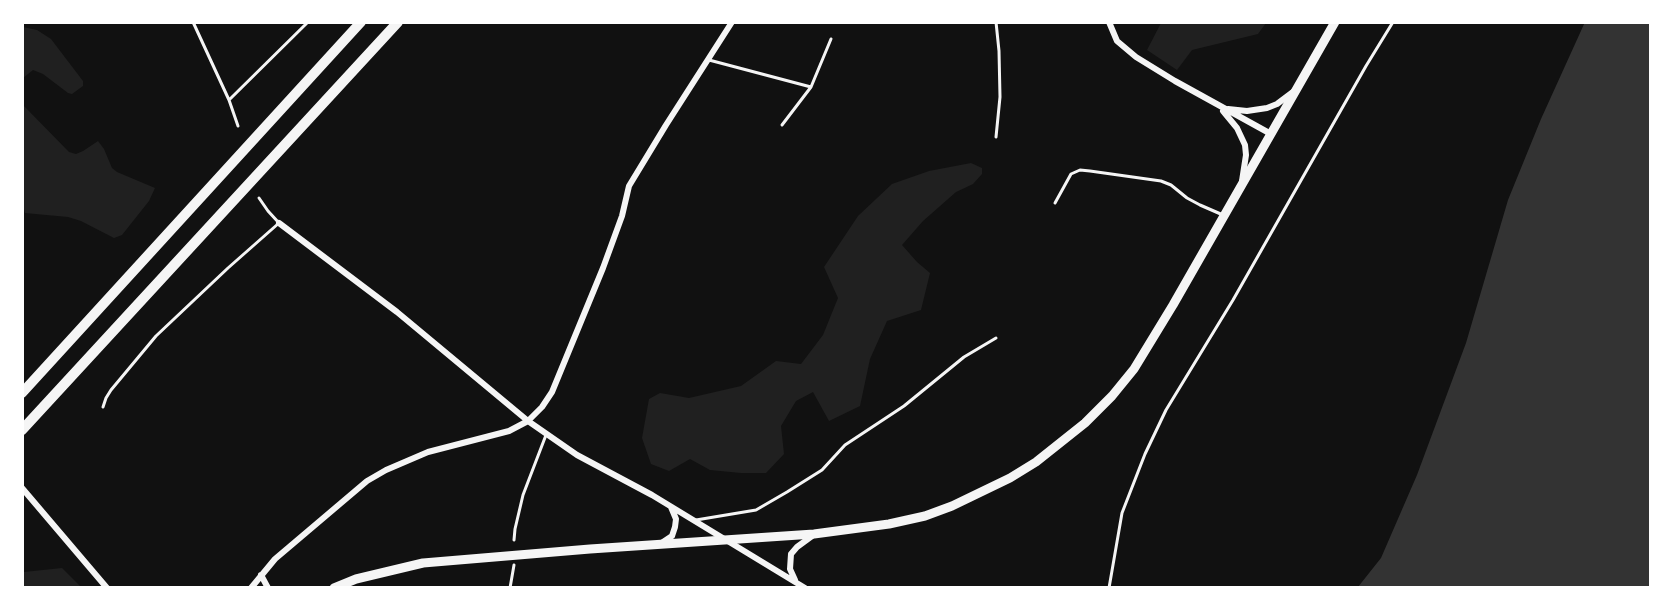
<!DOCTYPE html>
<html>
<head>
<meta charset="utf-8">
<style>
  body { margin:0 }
  #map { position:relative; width:1673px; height:610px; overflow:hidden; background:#111; font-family:"Titillium Web",sans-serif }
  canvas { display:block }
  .frame { position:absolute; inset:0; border:24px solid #fff; pointer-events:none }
</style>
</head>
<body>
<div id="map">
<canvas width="1673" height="610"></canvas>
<div class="frame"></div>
</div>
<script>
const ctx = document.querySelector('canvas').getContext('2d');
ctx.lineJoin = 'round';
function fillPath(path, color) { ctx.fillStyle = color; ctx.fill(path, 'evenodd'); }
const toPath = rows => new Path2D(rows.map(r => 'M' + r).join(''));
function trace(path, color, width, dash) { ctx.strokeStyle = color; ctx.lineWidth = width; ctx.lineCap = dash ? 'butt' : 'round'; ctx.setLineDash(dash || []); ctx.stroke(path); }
const green = toPath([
  [1161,23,1161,22,1266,23,1258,34,1192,50,1177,70,1147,50],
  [23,27,37,30,51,39,83,81,83,86,72,94,68,93,43,74,33,70,23,78],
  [23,105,69,152,76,154,83,151,98,141,104,149,112,168,117,172,155,188,149,201,122,235,114,238,81,221,68,217,25,213,22,202],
  [971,163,982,168,982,174,973,184,956,192,923,221,902,245,917,262,930,273,921,310,887,321,870,359,860,406,829,421,813,392,796,401,781,426,784,454,766,473,741,473,710,470,690,459,669,471,651,464,642,438,649,399,660,393,689,398,741,386,776,361,801,364,823,335,838,298,824,267,858,216,892,184,929,171],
  [62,568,81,587,23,587,24,572]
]);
const water = toPath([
  [1585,22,1650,23,1650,587,1358,587,1381,558,1417,475,1466,343,1508,200,1541,119]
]);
const service = toPath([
  [193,22,229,100,238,126],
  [996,22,999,51,1000,97,996,137],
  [709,60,811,87,782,125],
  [811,87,831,39],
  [229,100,308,22],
  [1055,203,1071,174,1080,170,1090,171,1161,181,1171,185,1187,198,1200,205,1223,215],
  [103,407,106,398,111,390,156,336,228,268,279,223,268,211,259,198],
  [696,520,756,510,787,492,822,470,845,445,904,406,964,357,996,338],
  [514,540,515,529,523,495,546,435],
  [510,588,514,565],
  [1109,588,1122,513,1145,454,1166,410,1233,300,1366,66,1393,22]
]);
const minor = toPath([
  [1109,22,1117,41,1136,57,1175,81,1271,134],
  [1228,109,1247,111,1267,108,1277,104,1293,92],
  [1223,111,1237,128,1245,145,1246,155,1242,181],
  [279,223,397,312,528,421,577,455,652,495,805,588],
  [22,488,107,588],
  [660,544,672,536,675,527,676,519,671,507],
  [261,575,268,588],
  [795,580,790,569,791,554,797,547,812,536],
  [251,588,275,559,367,481,386,470,428,452,509,431,528,421,542,407,552,392,603,268,622,216,629,186,666,125,732,22]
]);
const secondary = toPath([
  [334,588,356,579,423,563,590,549,814,534,889,524,925,516,952,506,1010,478,1036,462,1085,423,1112,396,1134,369,1173,305,1335,22]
]);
const trunk = toPath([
  [22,393,361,22],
  [22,430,398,22]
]);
fillPath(green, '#202020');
fillPath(water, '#333');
trace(service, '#f5f5f5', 3);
trace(minor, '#f5f5f5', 6);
trace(secondary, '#f5f5f5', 9);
trace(trunk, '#f5f5f5', 10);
</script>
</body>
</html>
